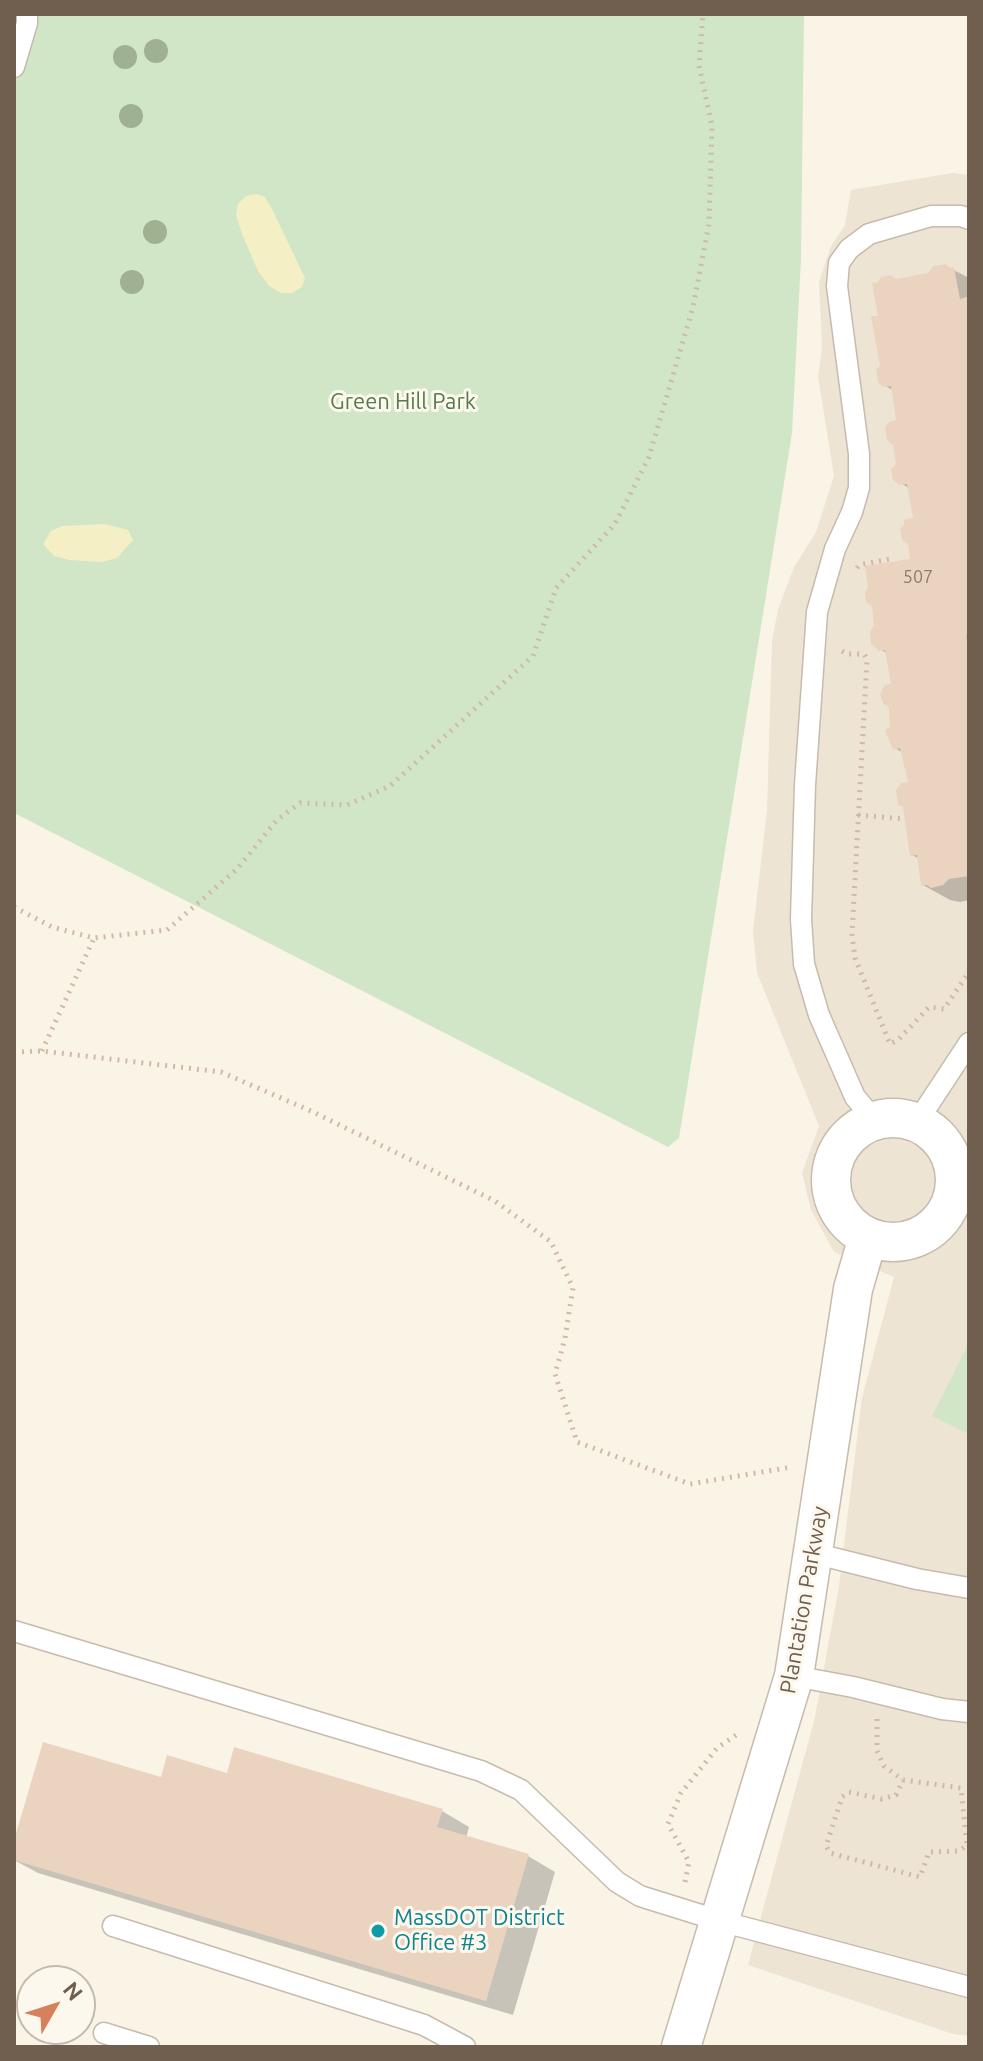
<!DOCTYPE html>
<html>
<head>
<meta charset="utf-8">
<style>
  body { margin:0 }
  #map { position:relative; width:983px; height:2061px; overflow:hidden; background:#faf4e7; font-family:Ubuntu,sans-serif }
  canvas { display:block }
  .frame { position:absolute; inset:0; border:16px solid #705e4f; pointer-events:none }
  .north { position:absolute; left:16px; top:1965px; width:80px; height:80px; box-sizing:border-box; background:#fdf8ed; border:2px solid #c5baae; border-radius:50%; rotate:51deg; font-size:22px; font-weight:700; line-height:32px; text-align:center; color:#705e4f }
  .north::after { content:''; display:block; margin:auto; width:28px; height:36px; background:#d4815c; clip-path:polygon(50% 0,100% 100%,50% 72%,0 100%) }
</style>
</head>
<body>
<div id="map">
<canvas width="983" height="2061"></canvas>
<div class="frame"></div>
<div class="north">N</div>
</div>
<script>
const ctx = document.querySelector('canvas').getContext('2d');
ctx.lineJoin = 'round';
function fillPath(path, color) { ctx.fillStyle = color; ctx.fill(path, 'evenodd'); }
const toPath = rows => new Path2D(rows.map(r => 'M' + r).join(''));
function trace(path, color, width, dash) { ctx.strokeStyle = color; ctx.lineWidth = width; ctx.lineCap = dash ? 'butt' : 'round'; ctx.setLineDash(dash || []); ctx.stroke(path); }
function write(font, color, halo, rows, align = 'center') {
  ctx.font = font + ' Ubuntu,sans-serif'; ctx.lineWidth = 6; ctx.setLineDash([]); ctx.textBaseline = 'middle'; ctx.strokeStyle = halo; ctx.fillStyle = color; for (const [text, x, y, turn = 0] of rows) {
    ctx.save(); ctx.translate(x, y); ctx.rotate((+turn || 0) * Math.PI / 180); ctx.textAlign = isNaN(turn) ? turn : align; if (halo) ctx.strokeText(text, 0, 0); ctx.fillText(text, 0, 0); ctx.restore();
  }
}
const residential = toPath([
  [953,173,969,175,969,2036,953,2034,748,1965,815,1717,839,1586,862,1398,894,1277,834,1252,811,1210,802,1173,819,1126,757,973,753,931,767,810,772,640,778,610,794,567,816,532,834,476,818,377,822,348,819,282,831,246,845,225,851,190]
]);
const green = toPath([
  [14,14,804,14,801,259,792,433,679,1138,668,1147,14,813],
  [969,1343,969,1434,932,1416]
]);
const sand = toPath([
  [256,194,265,197,271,207,305,278,302,287,292,293,281,293,269,286,258,271,242,234,236,215,238,204,246,196],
  [105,524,128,530,133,540,117,558,102,562,69,560,54,556,43,544,51,531,62,526]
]);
const shadow = toPath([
  [946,266,969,278,969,900,960,902,950,900,923,885,920,859,912,855,910,784,903,753,895,748,893,686,888,654,880,649,912,560,915,520,910,489,901,483,898,422,894,391,884,385,880,317,898,281,929,275],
  [228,1775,442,1811,469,1827,466,1838,528,1856,555,1872,513,2015,38,1873,14,1860,14,1847,162,1780]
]);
const building = toPath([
  [946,264,949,268,954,267,960,299,967,297,969,308,969,634,966,635,969,655,969,876,949,879,943,885,931,888,927,885,921,886,917,855,910,856,903,807,898,805,896,790,901,783,908,782,900,748,893,750,885,730,890,727,889,707,883,704,880,694,885,685,891,684,885,650,879,651,871,644,870,632,874,625,872,606,866,602,865,592,868,588,865,566,910,559,908,544,902,540,900,529,904,525,904,520,913,518,907,484,899,485,893,480,891,469,896,464,893,445,887,440,885,428,889,422,896,420,891,386,883,387,878,382,876,369,880,366,871,316,878,316,872,283,878,282,881,277,891,275,896,279,928,273,933,266],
  [43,1742,161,1777,167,1755,227,1773,234,1747,443,1809,437,1827,529,1854,486,2001,14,1860,14,1840]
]);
const path = toPath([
  [857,568,859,565,890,559],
  [842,651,847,654,864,654,867,659,852,934,855,958,890,1044,898,1040,929,1007,944,1009,969,972],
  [858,815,905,819],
  [14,907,52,927,94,938,167,930,237,869,277,820,300,803,347,805,390,786,533,656,556,588,615,524,649,457,693,307,709,224,712,126,699,66,703,14],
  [42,1051,94,938],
  [14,1052,42,1051,221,1072,311,1111,495,1201,551,1242,573,1288,565,1338,555,1374,577,1442,690,1484,792,1467],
  [877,1719,877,1751,884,1766,903,1780,961,1788,967,1845,959,1851,929,1852,920,1877,830,1853,826,1846,842,1797,849,1792,882,1799,896,1795,903,1780],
  [685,1882,689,1862,668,1824,681,1793,717,1748,739,1733]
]);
const service = toPath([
  [14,67,27,23,27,14],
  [875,1121,855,1097,819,1015,804,964,801,919,805,785,817,612,835,549,852,512,859,488,859,454,837,286,839,263,849,249,869,234,931,216,961,216,969,219],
  [917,1122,969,1043],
  [813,1553,917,1579,969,1588],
  [14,1631,481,1771,521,1790,617,1882,640,1896,720,1921,969,1987],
  [794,1676,853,1687,942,1709,969,1712],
  [113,1926,424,2025,465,2047],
  [104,2033,149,2047]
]);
const minor = toPath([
  '831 1180a62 62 0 1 1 124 0a62 62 0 1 1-124 0Z',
  [681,2047,794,1676,853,1289,868,1237]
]);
const trees = [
  [156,51],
  [125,57],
  [131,116],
  [155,232],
  [132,282]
];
const markers = [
  [378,1931,8,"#0f9aa8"]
];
const numberNames = [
  ["507",918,577]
];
const parkNames = [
  ["Green Hill Park",403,402]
];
const streetNames = [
  ["Plantation Parkway",804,1600,-80]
];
const cultureNames = [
  ["MassDOT District",394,1918],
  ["Office #3",394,1943]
];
fillPath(residential, '#ede4d4');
fillPath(green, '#d1e6c7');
fillPath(sand, '#f5efc6');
fillPath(shadow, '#0003');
fillPath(building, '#ead4c0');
trace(service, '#c7bbad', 23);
trace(minor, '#c7bbad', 41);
trace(path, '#d0baa6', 5, [2, 6]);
trace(service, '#fff', 20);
trace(minor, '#fff', 38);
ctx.fillStyle = '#9fb191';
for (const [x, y] of trees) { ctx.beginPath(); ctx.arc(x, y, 12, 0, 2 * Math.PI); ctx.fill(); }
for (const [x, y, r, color] of markers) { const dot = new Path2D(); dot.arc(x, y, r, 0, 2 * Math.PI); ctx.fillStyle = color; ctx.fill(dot); trace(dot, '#fdf8ed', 3); }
write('18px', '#8e7c6b', null, numberNames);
write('22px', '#557a4b', '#fdf8ed', parkNames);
write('22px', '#705e4f', '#fdf8ed', streetNames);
write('22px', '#0d838f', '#fdf8ed', cultureNames, 'left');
</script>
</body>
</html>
